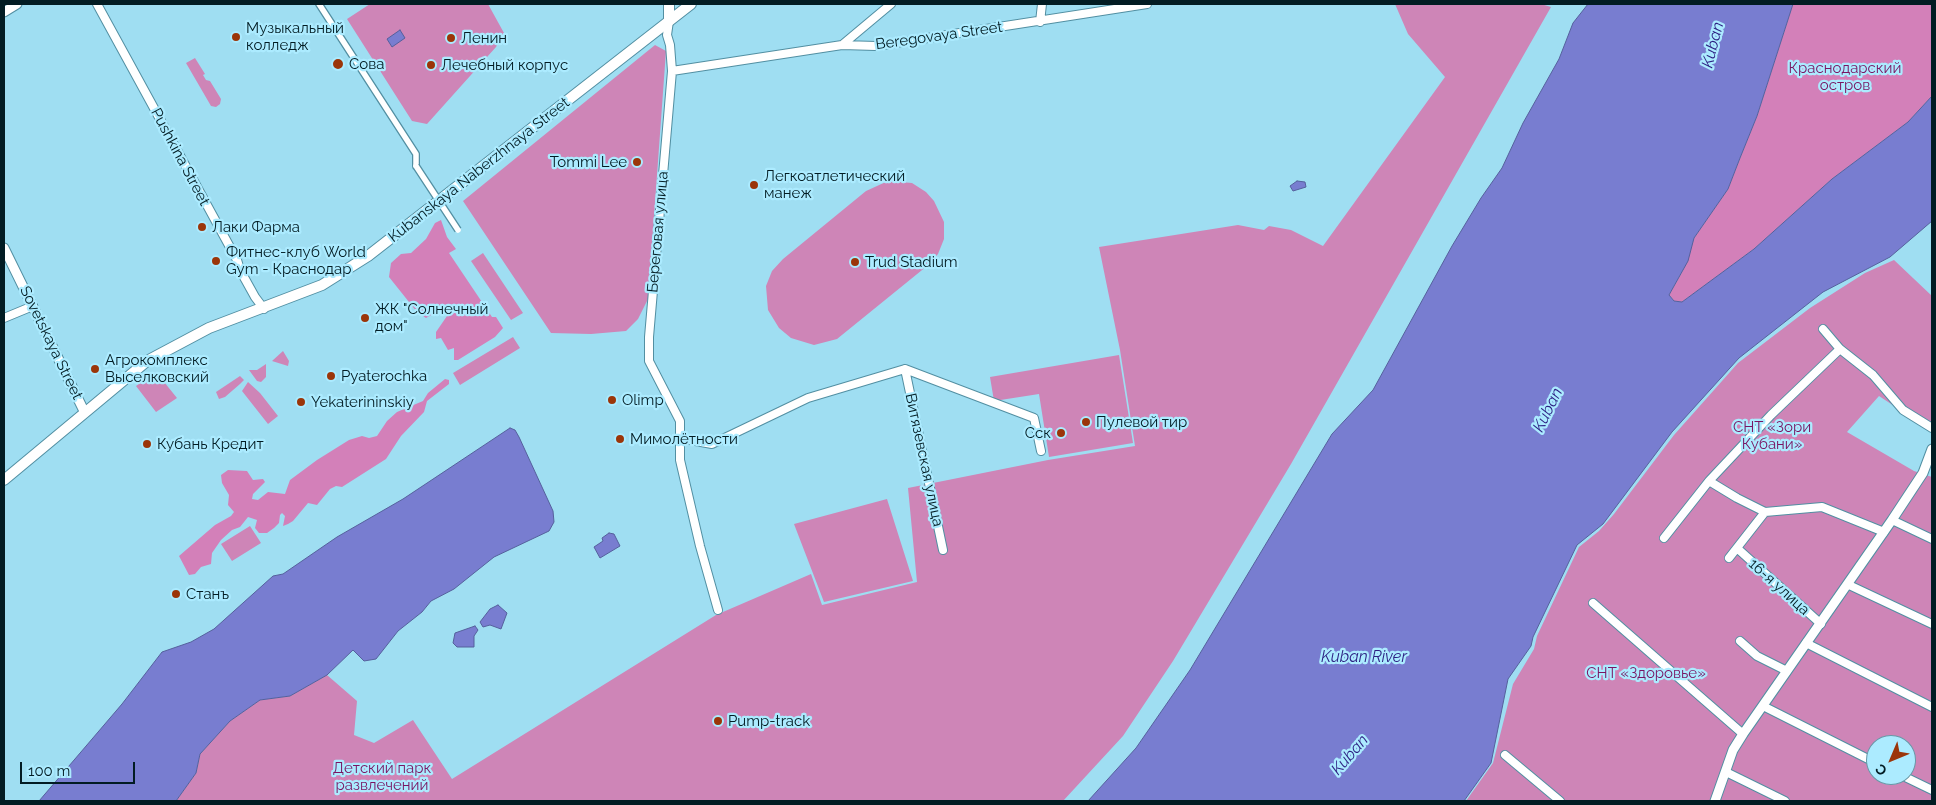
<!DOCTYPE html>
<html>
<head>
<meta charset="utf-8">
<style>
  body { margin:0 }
  #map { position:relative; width:1936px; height:805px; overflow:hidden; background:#9fdef2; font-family:Raleway,sans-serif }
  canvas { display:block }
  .frame { position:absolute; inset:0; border:5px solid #021c23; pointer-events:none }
  .north { position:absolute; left:1866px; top:735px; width:50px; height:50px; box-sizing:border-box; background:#acebff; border:1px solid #6898a7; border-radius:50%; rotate:225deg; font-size:14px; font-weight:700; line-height:20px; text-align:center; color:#021c23 }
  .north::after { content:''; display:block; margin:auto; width:18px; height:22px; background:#9b3509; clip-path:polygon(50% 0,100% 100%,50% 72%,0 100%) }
  .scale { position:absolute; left:20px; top:762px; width:115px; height:22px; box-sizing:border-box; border:2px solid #021c23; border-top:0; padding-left:6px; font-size:15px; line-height:18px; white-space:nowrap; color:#021c23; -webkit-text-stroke:4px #acebff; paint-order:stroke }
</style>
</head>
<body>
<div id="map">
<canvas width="1936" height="805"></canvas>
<div class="frame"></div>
<div class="north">С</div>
<div class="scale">100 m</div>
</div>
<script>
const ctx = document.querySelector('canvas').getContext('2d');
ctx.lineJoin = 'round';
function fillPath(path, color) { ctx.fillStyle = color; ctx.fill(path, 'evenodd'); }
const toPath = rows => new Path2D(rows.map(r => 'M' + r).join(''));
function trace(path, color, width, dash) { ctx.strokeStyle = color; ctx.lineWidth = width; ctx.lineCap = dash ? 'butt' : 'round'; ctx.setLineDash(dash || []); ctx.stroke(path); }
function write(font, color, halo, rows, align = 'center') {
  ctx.font = font + ' Raleway,sans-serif'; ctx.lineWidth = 4.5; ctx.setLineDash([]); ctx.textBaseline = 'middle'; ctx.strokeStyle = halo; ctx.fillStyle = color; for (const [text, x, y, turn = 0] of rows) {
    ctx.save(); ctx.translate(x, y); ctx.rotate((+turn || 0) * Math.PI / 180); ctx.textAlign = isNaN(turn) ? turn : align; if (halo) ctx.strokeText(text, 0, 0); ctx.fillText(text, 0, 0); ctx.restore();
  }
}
const green = toPath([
  [370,4,488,4,504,33,496,47,427,124,412,121,347,19],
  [1395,4,1541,4,1551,7,1291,464,1173,661,1123,736,1063,801,176,801,196,773,200,754,230,721,260,700,290,696,327,675,357,701,354,735,374,743,413,720,452,779,716,615,811,574,822,605,917,582,908,488,1048,460,1135,446,1120,350,1099,247,1238,225,1264,230,1269,226,1291,230,1323,246,1445,77,1408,34],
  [655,45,666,51,648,299,638,319,626,331,591,334,551,333,463,201],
  [195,58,205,74,203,75,206,80,210,81,221,99,220,104,216,107,211,106,186,63],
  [888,181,912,183,926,192,934,201,944,222,944,239,938,254,927,266,837,339,814,345,791,338,779,328,768,310,766,286,772,271,783,259,866,191],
  [483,253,523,313,511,320,471,261],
  [1894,260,1932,296,1932,431,1879,396,1847,432,1914,471,1932,477,1932,801,1466,801,1493,763,1513,684,1534,649,1537,636,1579,547,1599,531,1614,514,1674,435,1738,363,1810,308,1865,273],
  [1876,745,1906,745,1906,775,1876,775],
  [513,337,520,348,460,385,453,373],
  [283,351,289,361,288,366,272,361],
  [1119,355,1133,443,1049,457,1039,394,994,401,990,377],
  [266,364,266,377,261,382,257,381,249,370,257,370],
  [156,372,177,398,156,412,136,386],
  [240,376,244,380,240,384,225,397,219,399,216,392],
  [248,382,260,393,278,416,268,424,242,391],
  [887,499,913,581,824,602,794,524],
  [250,526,261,543,232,561,221,544]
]);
const forest = toPath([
  [1793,4,1932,4,1932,96,1908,122,1832,179,1754,249,1682,302,1674,301,1669,295,1682,272,1694,238,1728,189,1740,158,1757,116],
  [441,220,447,237,456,249,449,253,492,317,496,317,503,328,495,337,458,360,454,360,454,348,448,350,441,338,436,339,436,332,447,316,446,311,438,311,426,318,417,312,389,277,391,263,401,254,411,253,426,239,435,223],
  [445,379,449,380,449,384,427,401,424,412,401,436,386,459,342,487,336,486,330,489,317,505,308,503,293,521,288,524,283,526,285,516,282,513,280,515,279,523,274,528,267,533,259,533,255,528,257,520,248,517,240,527,232,530,221,540,212,553,211,564,201,567,195,574,189,575,179,556,215,525,231,516,234,512,228,505,229,495,222,483,221,475,228,470,247,471,253,480,263,479,265,482,253,494,252,499,258,500,268,492,285,494,290,480,317,460,349,440,362,436,369,438,377,436,387,421,397,412,423,401,428,393]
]);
const water = toPath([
  [1588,4,1793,4,1757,116,1740,158,1728,189,1694,238,1688,261,1669,295,1674,301,1682,302,1754,249,1832,179,1908,122,1932,96,1932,221,1890,257,1823,292,1739,358,1672,432,1603,524,1577,545,1533,637,1531,646,1508,679,1491,763,1464,801,1088,801,1136,748,1190,670,1332,434,1373,390,1452,246,1481,198,1502,168,1523,123,1559,59,1573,23,1588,4],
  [400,30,405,38,392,47,387,39,400,30],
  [1297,181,1305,182,1306,187,1293,191,1290,186,1297,181],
  [510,428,515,430,519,437,553,511,554,522,549,531,494,557,454,589,431,601,422,612,398,631,376,659,364,661,353,650,327,675,290,696,260,700,230,721,200,754,196,773,176,801,39,801,122,704,162,652,191,642,214,629,273,576,283,574,337,537,403,499,510,428],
  [609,533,614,534,620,546,600,558,594,547,603,541,602,538,609,533],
  [498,605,507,613,501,629,490,625,483,627,480,622,490,609,498,605],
  [475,626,478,630,474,636,474,647,457,647,453,643,455,633,475,626]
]);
const pedestrian = toPath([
  [319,4,416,154,416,166]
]);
const minor = toPath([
  [97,4,237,260,240,270,255,297,264,309],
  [669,21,667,35,670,45,672,71,649,337,649,361,680,421,680,460,700,546,718,610],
  [1040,22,1042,4],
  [842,45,891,4],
  [672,71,842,45,876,46,1147,4],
  [4,318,33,306],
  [1823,329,1840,349,1873,375,1903,410,1932,428],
  [905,369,943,550],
  [679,438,712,444,808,398,905,369,1034,418,1041,451],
  [1709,481,1737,498,1765,512],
  [1892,520,1932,539],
  [1664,538,1709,481,1771,415,1840,349],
  [1738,549,1821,624],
  [1729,558,1765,512,1822,507,1884,532],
  [1849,585,1932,624],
  [1593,603,1743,734],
  [1740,641,1757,656,1787,671],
  [1806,643,1932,707],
  [1763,706,1876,763],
  [1505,755,1560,801],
  [1726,772,1785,801],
  [1901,775,1932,790]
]);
const tertiary = toPath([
  [4,12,17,4],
  [4,248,84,411],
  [1715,801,1733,750,1743,734,1892,520,1923,473,1932,449]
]);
const secondary = toPath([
  [669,4,669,21],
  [4,480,147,361,209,328,322,285,368,256,691,4]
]);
const pedestrianBridge = toPath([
  [416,166,458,230]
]);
const markers = [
  [236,37,5,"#9b3509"],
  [451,38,5,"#9b3509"],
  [338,64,6,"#9b3509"],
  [431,65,5,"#9b3509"],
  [637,162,5,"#9b3509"],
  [754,185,5,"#9b3509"],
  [202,227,5,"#9b3509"],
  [216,261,5,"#9b3509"],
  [855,262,5,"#9b3509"],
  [365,318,5,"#9b3509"],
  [95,369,5,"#9b3509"],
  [331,376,5,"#9b3509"],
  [612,400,5,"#9b3509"],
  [301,402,5,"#9b3509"],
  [1086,422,5,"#9b3509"],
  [1061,433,5,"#9b3509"],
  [620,439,5,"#9b3509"],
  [147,444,5,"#9b3509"],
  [176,594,5,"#9b3509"],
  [718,721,5,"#9b3509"]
];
const poiNames = [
  ["Музыкальный",246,28],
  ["колледж",246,45],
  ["Ленин",461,38],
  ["Сова",349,64],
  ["Лечебный корпус",441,65],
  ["Tommi Lee",627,162,"right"],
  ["Легкоатлетический",764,176],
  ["манеж",764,193],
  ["Лаки Фарма",212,227],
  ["Фитнес-клуб World",226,252],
  ["Gym - Краснодар",226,269],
  ["Trud Stadium",865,262],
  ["ЖК \"Солнечный",375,309],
  ["дом\"",375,326],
  ["Агрокомплекс",105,360],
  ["Выселковский",105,377],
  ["Pyaterochka",341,376],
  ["Olimp",622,400],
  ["Yekaterininskiy",311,402],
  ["Пулевой тир",1096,422],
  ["Сск",1051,433,"right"],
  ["Мимолётности",630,439],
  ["Кубань Кредит",157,444],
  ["Станъ",186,594],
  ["Pump-track",728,721]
];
const streetNames = [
  ["Beregovaya Street",939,36,-8],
  ["Pushkina Street",180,157,62],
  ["Kubanskaya Naberzhnaya Street",479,170,-38],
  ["Береговая улица",658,232,-85],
  ["Sovetskaya Street",51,343,64],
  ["Витязевская улица",924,460,78],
  ["16-я улица",1779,587,42]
];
const parkNames = [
  ["Краснодарский",1845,68],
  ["остров",1845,85],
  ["СНТ «Зори",1772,427],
  ["Кубани»",1772,444],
  ["СНТ «Здоровье»",1646,673],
  ["Детский парк",382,768],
  ["развлечений",382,785]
];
const waterNames = [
  ["Kuban",1713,45,-76],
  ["Kuban",1548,410,-64],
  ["Kuban River",1364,657],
  ["Kuban",1350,755,-49]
];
fillPath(green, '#ce85b7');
fillPath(forest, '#d380b9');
fillPath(water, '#787dd0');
trace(water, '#55609c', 1);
trace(pedestrian, '#528fa2', 8);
trace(minor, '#528fa2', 10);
trace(tertiary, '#528fa2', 11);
trace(secondary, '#528fa2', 12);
trace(pedestrian, '#fff', 5.5);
trace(minor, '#fff', 8);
trace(tertiary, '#fff', 9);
trace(secondary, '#fff', 10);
trace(pedestrianBridge, '#528fa2', 8, []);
trace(pedestrianBridge, '#fff', 5.5);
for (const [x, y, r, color] of markers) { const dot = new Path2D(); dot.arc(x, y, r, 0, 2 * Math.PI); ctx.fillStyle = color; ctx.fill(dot); trace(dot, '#acebff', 2); }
write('15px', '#021c23', '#acebff', poiNames, 'left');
write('15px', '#021c23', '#acebff', streetNames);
write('15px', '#791562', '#acebff', parkNames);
write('italic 16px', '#2c1f82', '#acebff', waterNames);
</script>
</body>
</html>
